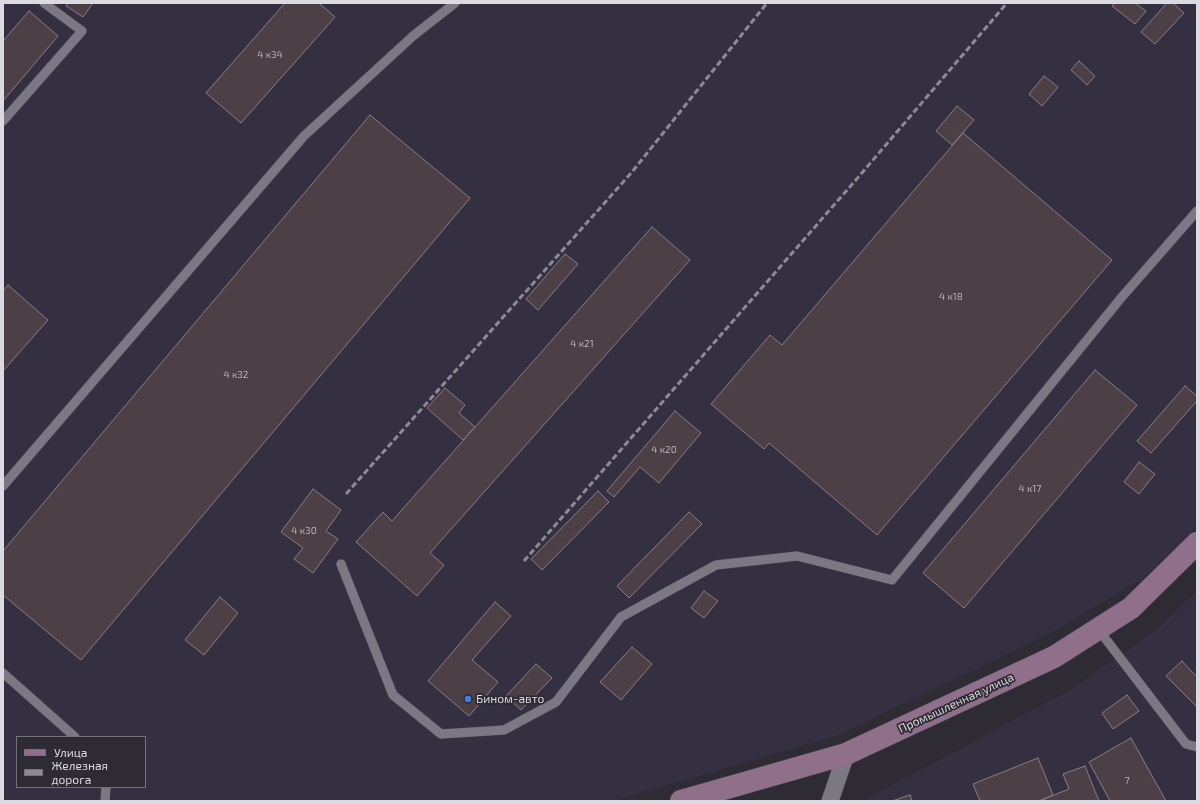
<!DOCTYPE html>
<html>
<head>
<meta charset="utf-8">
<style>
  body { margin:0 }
  #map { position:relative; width:1200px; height:804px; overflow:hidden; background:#2e2b35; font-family:"Exo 2",sans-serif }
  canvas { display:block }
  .frame { position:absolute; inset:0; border:4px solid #dbdae1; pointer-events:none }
  .legend { position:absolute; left:16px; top:736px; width:130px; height:52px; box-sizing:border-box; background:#2e2b35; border:1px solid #73717a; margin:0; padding:5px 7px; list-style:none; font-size:12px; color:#dbdae1 }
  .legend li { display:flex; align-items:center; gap:8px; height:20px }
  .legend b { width:20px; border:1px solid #73717a }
</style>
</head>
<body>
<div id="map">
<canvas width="1200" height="804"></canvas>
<div class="frame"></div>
<ul class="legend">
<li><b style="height:5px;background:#8f6f89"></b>Улица</li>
<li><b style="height:5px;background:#8c8b93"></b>Железная дорога</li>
</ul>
</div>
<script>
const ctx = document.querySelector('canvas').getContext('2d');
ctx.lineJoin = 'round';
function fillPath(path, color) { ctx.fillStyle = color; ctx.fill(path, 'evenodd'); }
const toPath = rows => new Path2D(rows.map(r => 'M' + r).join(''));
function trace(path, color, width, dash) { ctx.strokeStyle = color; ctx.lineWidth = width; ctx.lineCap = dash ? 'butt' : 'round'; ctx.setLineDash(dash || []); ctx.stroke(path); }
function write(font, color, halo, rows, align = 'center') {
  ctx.font = font + ' "Exo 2",sans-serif'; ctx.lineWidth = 3.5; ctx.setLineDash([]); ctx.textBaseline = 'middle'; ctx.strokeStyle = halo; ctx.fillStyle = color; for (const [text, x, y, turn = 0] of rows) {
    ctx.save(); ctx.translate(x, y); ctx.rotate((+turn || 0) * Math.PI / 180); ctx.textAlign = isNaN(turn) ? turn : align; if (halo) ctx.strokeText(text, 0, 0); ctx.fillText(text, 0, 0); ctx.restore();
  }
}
const built = toPath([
  [3,3,1197,3,1197,527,1142,579,1054,631,839,735,613,801,3,801],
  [17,737,145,737,145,787,17,787],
  [1197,591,1197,801,863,801,1072,689,1155,631]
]);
const building = toPath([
  [68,3,93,3,83,17,66,6,68,3],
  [285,3,319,3,335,17,241,123,206,93,285,3],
  [1115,3,1135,3,1146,11,1135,24,1112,6,1115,3],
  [1167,3,1173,3,1184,13,1155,44,1141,32,1167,3],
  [29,11,58,36,3,101,3,41,29,11],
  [1079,61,1095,76,1087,85,1071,70,1079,61],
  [1044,76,1058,87,1042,106,1029,94,1044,76],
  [957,106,974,120,952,145,936,131,957,106],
  [370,115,470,198,81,660,3,595,3,551,370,115],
  [963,133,1112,260,877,535,769,443,764,449,711,404,770,335,782,345,963,133],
  [652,227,690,260,430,553,444,565,417,596,356,542,383,512,392,521,652,227],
  [565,254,578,264,538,310,526,299,565,254],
  [8,285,48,320,3,371,3,291,8,285],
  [1095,370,1137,405,964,608,923,573,1095,370],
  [1185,386,1197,396,1197,401,1151,453,1137,441,1185,386],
  [445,388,465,405,459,413,475,427,463,440,427,408,445,388],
  [675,411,701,433,659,483,640,467,614,497,607,491,675,411],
  [1139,462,1155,474,1139,494,1124,482,1139,462],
  [313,489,341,510,326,531,338,539,313,573,294,559,303,548,281,532,313,489],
  [598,491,609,502,542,570,531,559,598,491],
  [689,512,702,524,629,598,617,586,689,512],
  [704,591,718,601,704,618,691,608,704,591],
  [220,597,238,613,204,655,185,640,220,597],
  [495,602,511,616,472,660,498,682,469,716,428,681,495,602],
  [632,647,652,664,621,700,600,682,632,647],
  [1182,661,1197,677,1197,705,1196,706,1166,676,1182,661],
  [536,664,552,678,521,710,506,696,536,664],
  [1127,695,1139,711,1113,729,1102,713,1127,695],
  [1131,738,1166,801,1110,801,1089,762,1131,738],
  [1038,758,1053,795,1039,801,980,801,973,784,1038,758],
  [1085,766,1099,801,1039,801,1069,789,1063,774,1085,766],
  [910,795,912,801,892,801,910,795]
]);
const lane = toPath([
  [3,121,82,31,44,3],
  [3,486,304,136,413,36,455,3],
  [341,564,393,695,441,734,504,730,556,702,621,617,716,565,797,556,892,580,1121,298,1197,211],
  [1098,629,1186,744,1197,747],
  [3,673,75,737],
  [105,801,106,787]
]);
const street = toPath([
  [830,801,846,754]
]);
const secondary = toPath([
  [681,801,846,754,1054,657,1131,608,1197,543]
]);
const rail = toPath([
  [346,494,632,172,767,3],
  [524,561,861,174,1007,3]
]);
const markers = [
  [468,699,4,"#3f7fe0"]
];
const numberNames = [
  ["4 к34",270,55],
  ["4 к18",951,297],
  ["4 к21",582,344],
  ["4 к32",236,375],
  ["4 к20",664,450],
  ["4 к17",1030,489],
  ["4 к30",304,531],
  ["7",1127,781]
];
const poiNames = [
  ["Бином-авто",476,699]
];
const streetNames = [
  ["Промышленная улица",956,703,-25]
];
fillPath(built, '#353041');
fillPath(building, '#4c3f45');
trace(building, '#8a7c82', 1);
trace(lane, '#494750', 10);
trace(street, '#494750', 18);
trace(secondary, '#494750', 23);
trace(lane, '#7b7884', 9);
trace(street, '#7b7884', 17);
trace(secondary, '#8f6f89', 22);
trace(rail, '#8c8b93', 3, [6, 3]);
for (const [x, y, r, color] of markers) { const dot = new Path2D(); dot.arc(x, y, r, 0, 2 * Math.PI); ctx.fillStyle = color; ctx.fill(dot); trace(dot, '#2e2b35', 1.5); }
write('10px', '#b7b3ba', null, numberNames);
write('12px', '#dbdae1', '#2e2b35', poiNames, 'left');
write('12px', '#dbdae1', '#2e2b35', streetNames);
</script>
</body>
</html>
